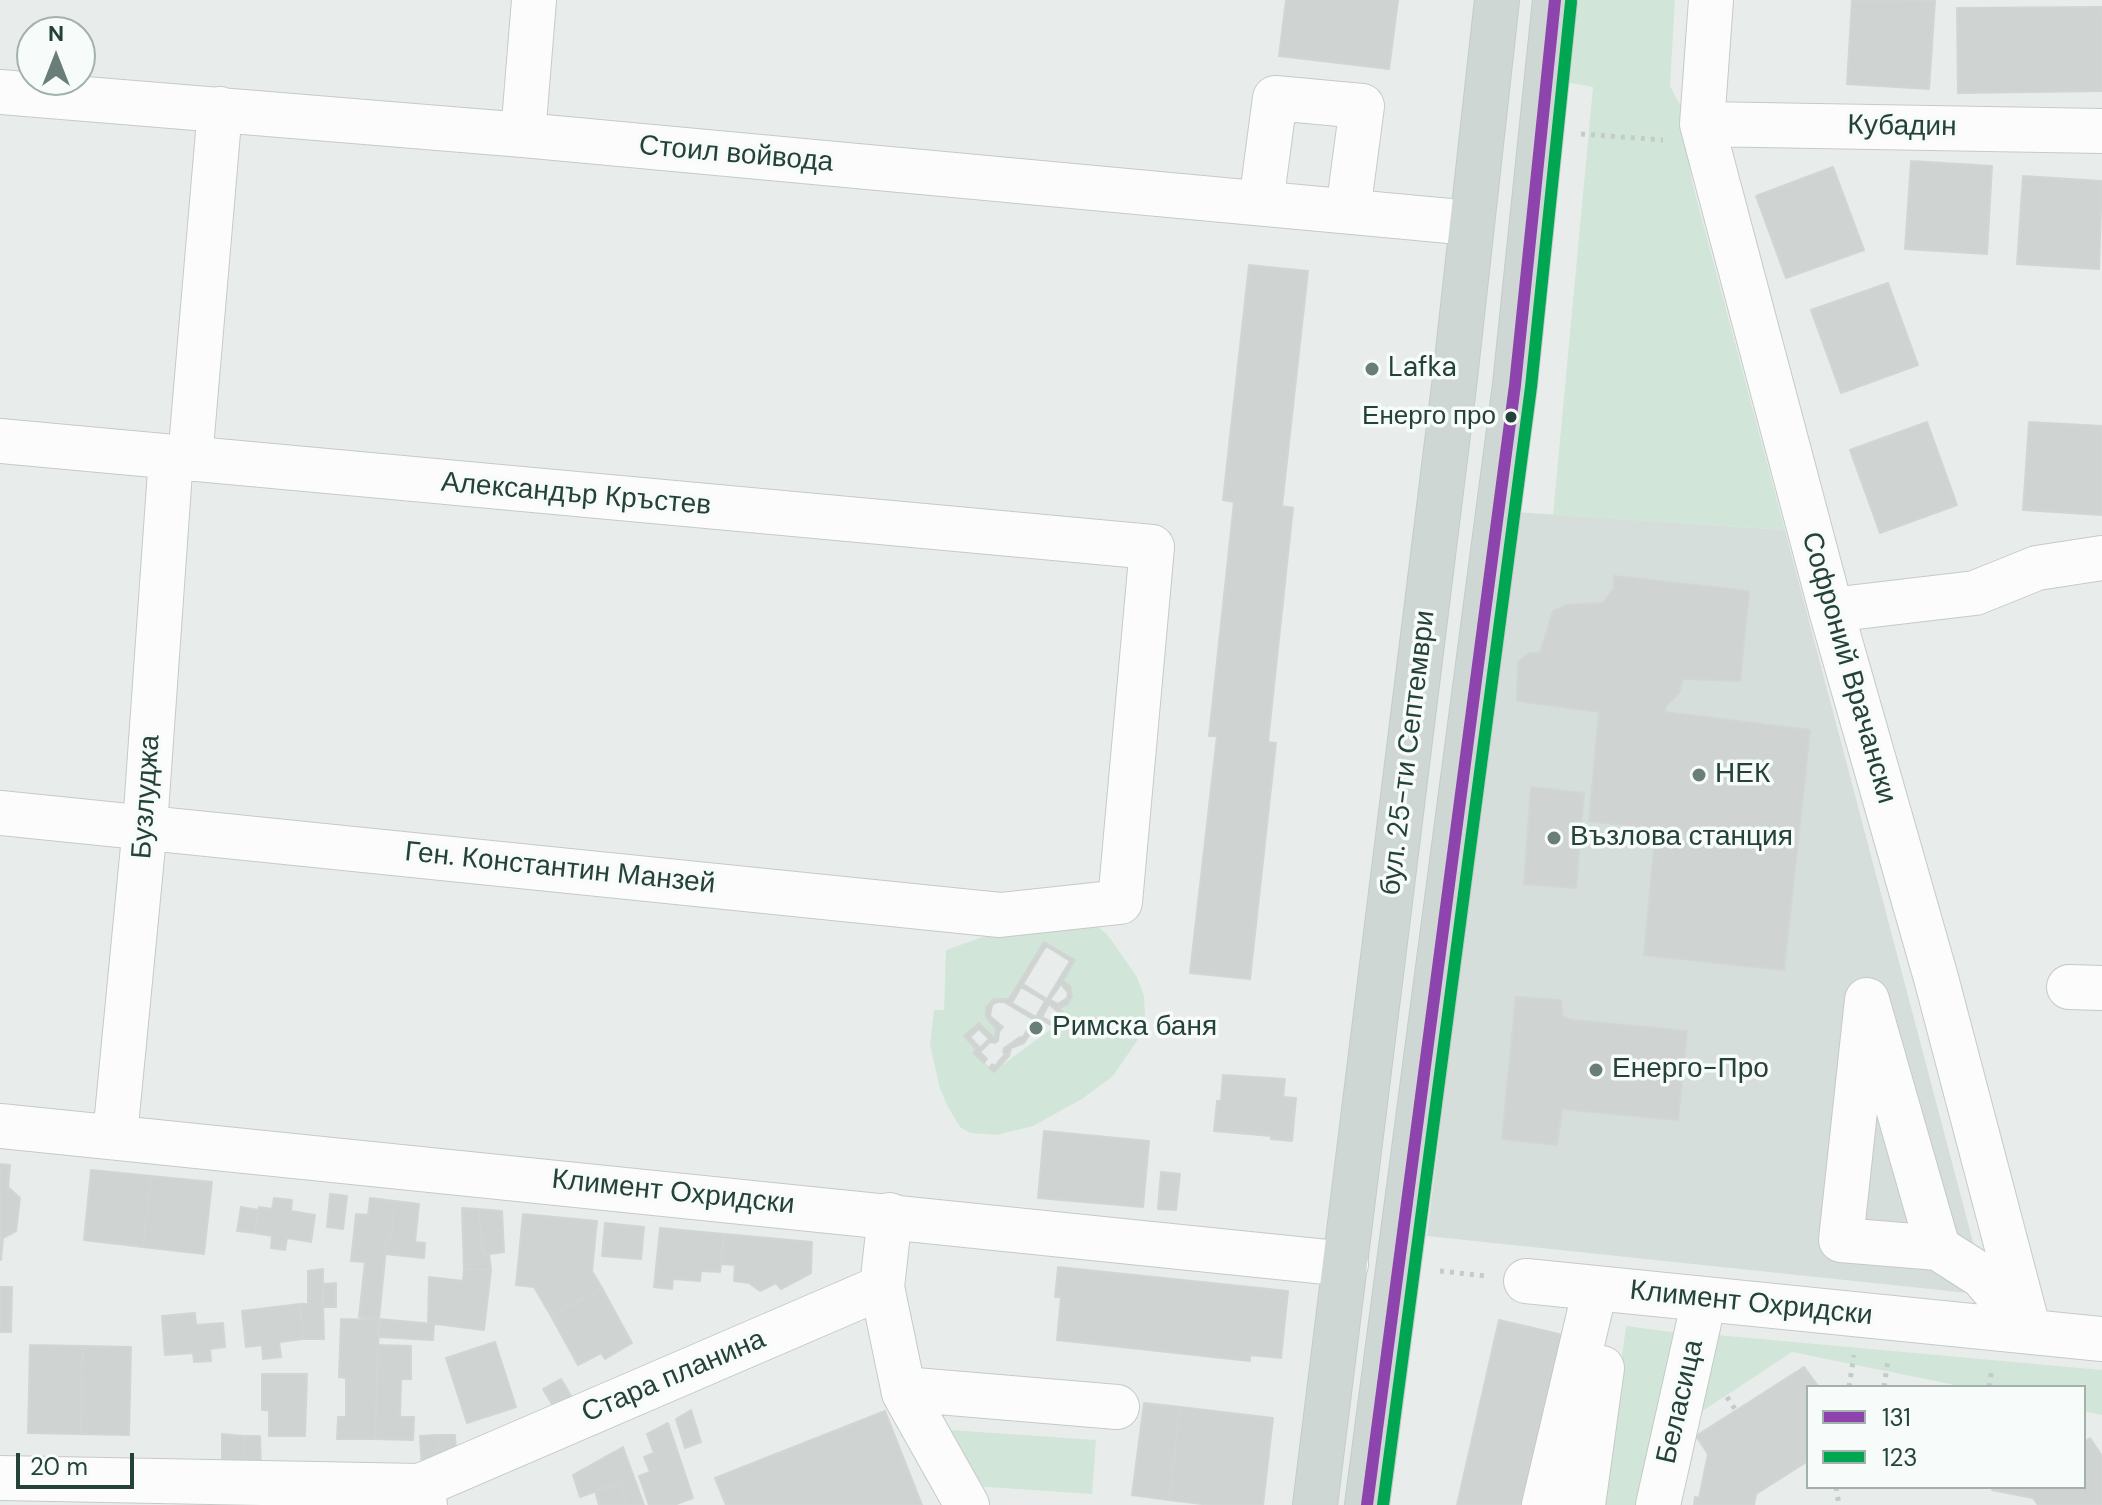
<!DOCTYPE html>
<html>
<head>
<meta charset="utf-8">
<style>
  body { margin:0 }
  #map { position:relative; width:2102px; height:1505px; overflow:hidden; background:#e8edeb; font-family:"DM Sans",sans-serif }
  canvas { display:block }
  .legend { position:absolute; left:1806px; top:1385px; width:280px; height:104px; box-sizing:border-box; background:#f7fbf9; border:2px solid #a3b1ad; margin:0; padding:10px 14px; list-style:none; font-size:24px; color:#24423a }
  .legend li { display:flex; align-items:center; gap:16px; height:40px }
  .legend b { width:40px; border:2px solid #a3b1ad }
  .north { position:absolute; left:16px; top:16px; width:80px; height:80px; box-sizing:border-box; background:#f7fbf9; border:2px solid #a3b1ad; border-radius:50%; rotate:0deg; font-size:22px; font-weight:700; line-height:32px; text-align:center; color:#24423a }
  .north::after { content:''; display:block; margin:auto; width:28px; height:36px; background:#697e78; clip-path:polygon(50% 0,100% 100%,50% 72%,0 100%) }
  .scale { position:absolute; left:16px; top:1453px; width:118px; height:36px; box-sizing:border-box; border:4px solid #24423a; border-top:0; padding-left:10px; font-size:24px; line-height:28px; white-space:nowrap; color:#24423a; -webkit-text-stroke:6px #f7fbf9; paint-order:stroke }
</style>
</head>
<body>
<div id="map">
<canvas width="2102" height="1505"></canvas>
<ul class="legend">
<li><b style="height:10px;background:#8e44ad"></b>131</li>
<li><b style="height:10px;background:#00a651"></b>123</li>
</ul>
<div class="north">N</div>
<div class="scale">20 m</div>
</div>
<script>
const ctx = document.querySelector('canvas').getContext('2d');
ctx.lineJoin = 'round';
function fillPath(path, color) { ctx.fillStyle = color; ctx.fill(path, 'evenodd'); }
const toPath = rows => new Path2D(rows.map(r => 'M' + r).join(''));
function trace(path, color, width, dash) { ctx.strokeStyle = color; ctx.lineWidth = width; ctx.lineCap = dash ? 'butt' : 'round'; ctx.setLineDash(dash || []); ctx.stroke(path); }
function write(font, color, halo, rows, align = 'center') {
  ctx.font = font + ' "DM Sans",sans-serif'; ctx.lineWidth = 7; ctx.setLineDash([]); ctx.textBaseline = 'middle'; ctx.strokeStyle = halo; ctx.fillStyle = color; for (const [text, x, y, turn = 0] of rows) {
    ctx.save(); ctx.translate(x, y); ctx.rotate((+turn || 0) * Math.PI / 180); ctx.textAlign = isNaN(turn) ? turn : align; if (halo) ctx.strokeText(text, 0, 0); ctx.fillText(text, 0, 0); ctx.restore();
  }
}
const built = toPath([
  [1515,512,1785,530,1987,1295,1427,1236]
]);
const green = toPath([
  [1573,0,1675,0,1670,86,1689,122,1688,156,1692,182,1785,530,1553,515,1593,87,1566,82],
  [1079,913,1107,934,1137,977,1144,996,1145,1015,1137,1041,1113,1076,1082,1099,1033,1126,997,1135,970,1133,960,1127,948,1107,940,1089,930,1045,934,1010,944,1010,946,950,1000,931],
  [1044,942,1075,960,1063,981,1070,987,1072,996,1068,1004,1059,1008,1063,1012,1054,1027,994,1071,974,1053,976,1049,965,1036,979,1024,995,1039,996,1029,986,1017,986,1007,994,999,1009,999],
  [1626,1326,1679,1333,1640,1505,1602,1505],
  [1717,1335,2102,1370,2102,1415,2084,1411,2084,1387,1965,1387,1792,1352,1698,1414],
  [950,1430,1096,1440,1092,1494,972,1486]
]);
const building = toPath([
  [1286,0,1398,0,1389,69,1279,56,1286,0],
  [1852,0,1935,1,1929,89,1847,84,1852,0],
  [2102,7,2102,91,1958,93,1957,8,2102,7],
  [1911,161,1992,166,1987,254,1905,249,1911,161],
  [1833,167,1864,250,1786,278,1756,196,1833,167],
  [2023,176,2102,181,2099,269,2017,264,2023,176],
  [1249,265,1308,271,1282,506,1293,508,1268,742,1276,743,1250,979,1190,973,1217,736,1209,736,1234,502,1223,500,1249,265],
  [1888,283,1918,365,1841,393,1811,310,1888,283],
  [1927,422,1957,505,1880,533,1850,450,1927,422],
  [2029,422,2102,426,2102,515,2023,510,2029,422],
  [1614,576,1749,591,1740,681,1683,679,1679,693,1666,706,1665,712,1810,730,1784,970,1644,955,1656,829,1589,821,1599,712,1517,701,1518,662,1530,653,1540,653,1553,611,1567,605,1603,603,1614,588,1614,576],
  [1531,787,1584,793,1576,888,1524,884,1531,787],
  [1044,942,1075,960,1063,981,1070,986,1072,996,1068,1004,1059,1008,1063,1012,1054,1027,1040,1019,1024,1043,1011,1048,1009,1056,994,1072,989,1068,992,1064,995,1066,1005,1054,1003,1052,1004,1048,1020,1037,1022,1038,1034,1020,1004,1002,997,1002,992,1005,990,1016,1003,1027,999,1032,998,1041,995,1043,990,1042,980,1052,987,1059,984,1063,973,1053,976,1049,964,1036,979,1023,995,1039,996,1029,986,1017,986,1007,994,999,1009,999,1044,942],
  [1046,946,1070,961,1047,999,1023,984,1046,946],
  [1061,984,1068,993,1067,998,1058,1004,1050,1000,1061,984],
  [1021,987,1045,1001,1036,1017,1012,1003,1021,987],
  [1049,1004,1059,1013,1053,1023,1042,1017,1049,1004],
  [979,1029,989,1039,980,1048,970,1037,979,1029],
  [1516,997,1561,1000,1562,1016,1572,1020,1687,1031,1678,1120,1562,1109,1557,1145,1502,1139,1516,997],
  [1223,1075,1285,1079,1283,1097,1296,1098,1292,1141,1271,1139,1271,1136,1214,1131,1217,1101,1221,1101,1223,1075],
  [1044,1131,1149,1141,1143,1207,1038,1198,1044,1131],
  [0,1164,10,1165,8,1187,20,1198,16,1231,3,1238,1,1260,0,1164],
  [91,1170,151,1176,143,1247,84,1240,91,1170],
  [1161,1172,1180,1174,1176,1210,1158,1209,1161,1172],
  [151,1176,212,1182,204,1254,143,1247,151,1176],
  [330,1194,347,1196,343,1229,327,1227,330,1194],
  [274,1198,292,1200,291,1211,315,1215,311,1242,287,1238,285,1250,271,1248,272,1236,255,1233,259,1207,272,1209,274,1198],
  [370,1198,395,1201,391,1240,387,1239,379,1319,359,1317,365,1262,351,1261,356,1214,368,1215,370,1198],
  [395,1201,419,1204,415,1242,425,1243,424,1258,385,1254,387,1239,391,1240,395,1201],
  [241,1207,258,1210,255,1233,237,1231,241,1207],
  [462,1208,478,1209,484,1255,489,1255,491,1270,464,1269,462,1208],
  [478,1209,502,1211,504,1252,484,1255,478,1209],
  [523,1214,597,1221,592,1271,602,1288,551,1316,534,1287,516,1285,523,1214],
  [605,1223,644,1227,641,1259,602,1256,605,1223],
  [660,1228,724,1234,720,1272,701,1271,700,1281,673,1279,672,1289,654,1287,660,1228],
  [724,1234,812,1242,811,1273,781,1289,776,1283,760,1291,749,1283,734,1281,735,1265,721,1264,724,1234],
  [1058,1267,1288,1291,1281,1358,1250,1355,1250,1361,1057,1340,1061,1297,1055,1297,1058,1267],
  [323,1269,323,1304,308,1304,308,1271,323,1269],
  [464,1269,491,1270,484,1330,428,1323,429,1277,463,1281,464,1269],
  [336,1283,336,1307,323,1307,323,1284,336,1283],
  [0,1287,12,1287,11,1332,0,1332,0,1287],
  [602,1288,632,1343,605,1359,601,1353,578,1365,551,1316,602,1288],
  [300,1304,323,1304,324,1339,303,1339,300,1304],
  [300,1304,303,1339,279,1342,281,1357,263,1359,262,1345,246,1347,242,1311,300,1304],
  [195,1313,196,1325,223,1323,225,1347,210,1349,211,1361,194,1362,193,1353,165,1355,162,1316,195,1313],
  [341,1319,379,1320,375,1439,337,1439,338,1417,346,1417,346,1378,339,1377,341,1319],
  [379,1319,434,1324,433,1340,378,1337,379,1319],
  [1499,1320,1563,1335,1527,1505,1457,1505,1499,1320],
  [495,1342,516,1407,467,1423,446,1358,495,1342],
  [30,1345,83,1346,81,1434,28,1433,30,1345],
  [378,1345,411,1346,411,1379,401,1379,400,1417,414,1417,413,1440,375,1439,378,1345],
  [83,1346,131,1347,129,1435,81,1434,83,1346],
  [1804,1367,1818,1386,1821,1387,1808,1387,1808,1461,1756,1494,1754,1505,1694,1505,1695,1497,1699,1498,1708,1454,1696,1436,1804,1367],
  [262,1374,307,1374,305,1436,269,1436,269,1410,262,1410,262,1374],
  [561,1379,577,1406,559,1416,543,1389,561,1379],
  [1144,1403,1180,1407,1169,1500,1132,1495,1144,1403],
  [1180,1407,1273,1418,1263,1505,1210,1505,1169,1500,1180,1407],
  [691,1410,701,1442,685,1448,676,1419,691,1410],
  [885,1411,922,1505,726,1505,715,1478,885,1411],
  [668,1423,693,1498,674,1505,649,1505,639,1476,650,1472,644,1457,654,1453,647,1434,668,1423],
  [222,1434,244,1436,243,1467,222,1466,222,1434],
  [437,1435,439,1470,422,1470,420,1436,437,1435],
  [437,1435,455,1435,457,1471,439,1470,437,1435],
  [244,1436,260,1436,261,1467,243,1467,244,1436],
  [2090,1438,2102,1456,2102,1505,2038,1505,2033,1498,1992,1490,1993,1487,2084,1487,2084,1442,2090,1438],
  [623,1447,644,1505,627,1505,619,1483,580,1497,573,1475,623,1447],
  [619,1483,627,1505,599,1505,595,1491,619,1483]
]);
const path = toPath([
  [1581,134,1663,140],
  [1440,1271,1486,1276],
  [1849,1387,1854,1355],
  [1884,1387,1888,1360],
  [1989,1387,1992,1368],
  [1727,1397,1735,1409],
  [1836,1487,1839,1505]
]);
const minor = toPath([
  [1711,0,1702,124,1831,610,1936,978,2029,1331],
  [0,92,523,135,1471,223],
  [1702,124,2102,131],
  [523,135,534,0],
  [1261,203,1275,98,1362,106,1348,211],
  [0,441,1152,547,1120,902,1000,915,0,813],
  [190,459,220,109],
  [1831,610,1975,593,2037,568,2102,558],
  [2069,987,2102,988],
  [1867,1000,1938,1248,1841,1240,1867,1000],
  [0,1126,1346,1264],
  [115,1136,145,826,171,457],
  [1938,1248,1982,1276,2022,1323],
  [1526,1281,2102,1339],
  [882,1287,904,1393,967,1505],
  [903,1389,1117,1407],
  [0,1478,420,1486,425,1505],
  [407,1505,420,1486,882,1287,890,1215],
  [1544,1505,1595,1289],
  [1583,1505,1602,1368],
  [1658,1505,1704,1300]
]);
const major = toPath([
  [1315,1505,1455,378,1497,0],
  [1367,1505,1515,385,1555,0]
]);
const bus1 = toPath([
  [1367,1505,1515,385,1555,0]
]);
const bus2 = toPath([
  [1383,1505,1531,387,1571,2]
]);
const markers = [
  [1372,369,8,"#697e78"],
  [1511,417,7,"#24423a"],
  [1699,775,8,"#697e78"],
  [1554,838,8,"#697e78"],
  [1036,1028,8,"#697e78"],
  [1596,1070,8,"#697e78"]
];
const busNames = [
  ["Енерго про",1496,417]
];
const streetNames = [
  ["Кубадин",1902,127,1],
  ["Стоил войвода",736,155,5],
  ["Александър Кръстев",576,495,5],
  ["Софроний Врачански",1848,668,74],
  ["бул. 25-ти Септември",1409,753,-83],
  ["Бузлуджа",147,797,-86],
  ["Ген. Константин Манзей",560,869,6],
  ["Климент Охридски",673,1193,6],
  ["Климент Охридски",1751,1304,6],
  ["Стара планина",674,1377,-23],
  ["Беласица",1681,1402,-77]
];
const poiNames = [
  ["Lafka",1388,369],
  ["НЕК",1715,775],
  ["Възлова станция",1570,838],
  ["Римска баня",1052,1028],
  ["Енерго-Про",1612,1070]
];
fillPath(built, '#d6dedb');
fillPath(green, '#d1e6d8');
fillPath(building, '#cfd4d2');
trace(building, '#d1d6d4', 2);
trace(minor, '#c5cac8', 46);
trace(major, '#c3ccc9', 46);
trace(path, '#c3ccca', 5, [4, 6]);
trace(minor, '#fcfcfc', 44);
trace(major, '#cfd7d5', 44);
trace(bus1, '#8e44ad', 12);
trace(bus2, '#00a651', 12);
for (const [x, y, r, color] of markers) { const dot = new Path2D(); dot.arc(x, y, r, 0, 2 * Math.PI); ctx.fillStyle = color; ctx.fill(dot); trace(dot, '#f7fbf9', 3); }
write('26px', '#24423a', '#f7fbf9', busNames, 'right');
write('28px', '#24423a', '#f7fbf9', streetNames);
write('28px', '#24423a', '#f7fbf9', poiNames, 'left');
</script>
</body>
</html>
